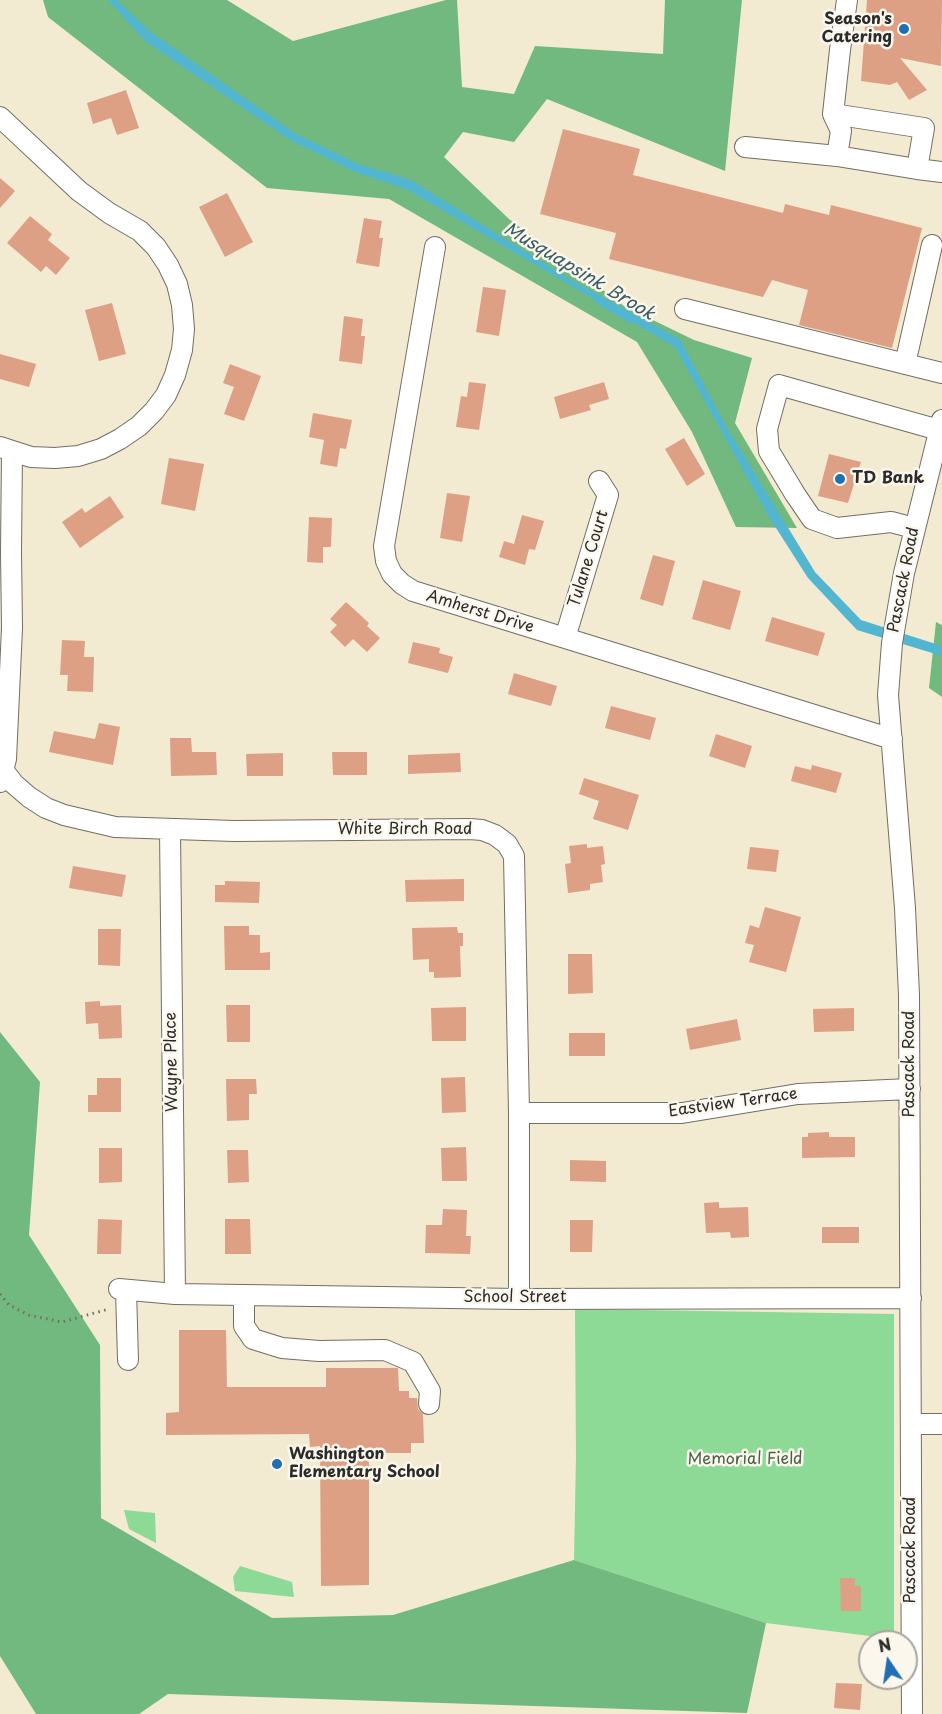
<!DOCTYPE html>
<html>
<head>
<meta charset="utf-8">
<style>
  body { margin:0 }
  #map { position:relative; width:942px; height:1714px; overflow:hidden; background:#f2ead1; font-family:"Playpen Sans",sans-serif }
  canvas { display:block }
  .north { position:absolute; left:858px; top:1630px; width:60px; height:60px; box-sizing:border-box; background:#fbf7ec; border:2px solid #a8a59f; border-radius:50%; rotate:347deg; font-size:16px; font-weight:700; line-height:24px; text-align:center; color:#2b2b2b }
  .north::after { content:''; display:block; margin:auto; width:21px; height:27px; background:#1f6fb2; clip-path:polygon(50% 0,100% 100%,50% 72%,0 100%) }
</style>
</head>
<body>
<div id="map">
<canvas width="942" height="1714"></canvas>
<div class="north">N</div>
</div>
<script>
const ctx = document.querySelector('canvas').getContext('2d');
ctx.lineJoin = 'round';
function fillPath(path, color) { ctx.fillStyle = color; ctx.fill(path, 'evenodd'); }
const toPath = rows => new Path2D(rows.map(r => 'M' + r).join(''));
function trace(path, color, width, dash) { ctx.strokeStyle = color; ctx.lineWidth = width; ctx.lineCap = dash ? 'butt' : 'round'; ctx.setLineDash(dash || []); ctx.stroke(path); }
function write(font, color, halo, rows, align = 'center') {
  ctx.font = font + ' "Playpen Sans",sans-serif'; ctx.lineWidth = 5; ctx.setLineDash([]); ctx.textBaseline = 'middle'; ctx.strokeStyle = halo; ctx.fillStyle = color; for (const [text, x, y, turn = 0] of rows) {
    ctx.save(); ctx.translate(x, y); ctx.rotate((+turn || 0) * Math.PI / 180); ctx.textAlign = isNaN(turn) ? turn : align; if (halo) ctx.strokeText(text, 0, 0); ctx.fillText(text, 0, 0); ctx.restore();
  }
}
const green = toPath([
  [575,1309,894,1314,894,1639,766,1623,574,1560,576,1457],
  [124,1510,155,1513,156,1543,129,1529],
  [240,1566,292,1582,294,1597,235,1591,233,1577]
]);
const forest = toPath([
  [43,0,227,0,293,41,446,0,457,0,462,87,514,94,535,46,663,54,665,0,742,0,725,171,547,99,514,142,463,132,444,157,509,219,624,306,694,340,752,358,735,423,797,528,736,527,692,432,637,342,389,199,267,188,48,17],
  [936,622,942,625,942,697,929,688],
  [0,1032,40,1082,29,1235,100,1345,101,1518,272,1618,393,1615,574,1560,766,1623,747,1713,168,1694,139,1714,36,1714,0,1656]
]);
const water = toPath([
  [108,0,117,0,151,32,295,133,359,164,411,180,568,278,680,339,725,424,815,572,861,620,942,646,942,656,857,630,808,578,769,517,675,347,408,190,355,172,290,140,145,41]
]);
const stream = toPath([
  [597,301,631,321]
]);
const building = toPath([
  [867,0,942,0,941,66,900,58,927,90,909,100,897,82,890,85,861,81],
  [126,90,139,128,117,135,111,118,93,124,87,103],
  [563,129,640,149,633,175,783,213,785,204,829,215,831,205,922,228,892,348,799,325,808,290,772,280,763,297,609,259,616,233,540,214],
  [0,178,15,191,0,208],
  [227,193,253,242,225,257,199,207],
  [30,216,52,234,48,240,70,258,56,275,46,266,41,272,7,243],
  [364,218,382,221,379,238,383,238,379,267,356,263],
  [483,287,506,290,499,336,476,332],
  [112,303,126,354,99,361,85,310],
  [344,316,363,319,361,336,365,336,362,364,339,361],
  [0,354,36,364,29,387,0,379],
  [230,364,261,376,244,421,224,414,234,387,223,383],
  [469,382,486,384,479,430,456,427,461,396,467,397],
  [604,382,609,399,589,405,591,410,560,419,554,397],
  [313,413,352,420,346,449,340,448,337,467,320,464,324,440,309,437],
  [684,438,705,474,687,486,665,449],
  [829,454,861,462,848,503,818,496],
  [169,458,204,464,195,511,161,504],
  [447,493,470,496,462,542,440,538],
  [110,496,124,517,80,548,62,522,82,508,85,513],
  [522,515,544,521,535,550,529,549,525,565,499,557,504,541,514,544],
  [309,517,332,518,331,547,323,547,323,563,307,562],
  [653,555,675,561,663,606,640,599],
  [703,580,741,591,730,630,692,619],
  [346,602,369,623,367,626,380,638,367,652,353,639,345,647,330,632,337,625,330,619],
  [772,617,825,633,818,656,765,641],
  [62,640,85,641,84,657,94,657,93,692,67,691,68,675,60,675],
  [413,642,440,648,439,653,453,657,448,673,408,663],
  [514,673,557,686,551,706,508,694],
  [611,706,656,718,650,740,605,728],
  [99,723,120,727,113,765,49,752,54,731,95,739],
  [716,734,752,746,745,768,709,756],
  [170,738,191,738,192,752,216,752,217,775,171,776],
  [332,752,367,752,367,775,333,775],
  [283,753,283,776,247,776,246,754],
  [460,753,461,772,408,774,408,755],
  [812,765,842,773,836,793,791,781,795,766,811,770],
  [584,778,639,795,628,830,593,819,599,801,579,794],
  [587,844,587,848,603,846,605,864,601,865,603,882,590,884,590,890,568,893,565,864,571,863,569,846],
  [750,847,779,850,776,872,747,869],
  [73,866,126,875,122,897,69,888],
  [464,879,464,901,406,902,405,880],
  [225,881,260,882,259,903,215,902,215,885,225,885],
  [765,907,801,917,786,972,749,962,754,945,745,943,750,925,759,928],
  [224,926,249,926,249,935,260,935,260,953,270,952,270,970,225,970],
  [457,927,458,933,463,933,463,946,460,946,461,977,434,978,434,972,429,972,429,959,413,960,412,928],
  [98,929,121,929,120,966,98,965],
  [568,954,592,954,593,993,568,994],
  [100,1001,100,1006,121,1005,122,1038,99,1039,98,1023,86,1024,85,1002],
  [226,1005,250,1005,250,1042,227,1042],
  [466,1007,466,1041,432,1041,431,1008],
  [854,1008,854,1031,814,1032,813,1009],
  [737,1019,741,1040,690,1050,686,1029],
  [569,1033,605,1033,605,1056,569,1056],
  [465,1077,466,1112,442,1113,441,1078],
  [97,1078,121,1078,121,1112,88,1112,88,1095,97,1095],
  [226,1079,256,1079,257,1094,249,1094,249,1120,227,1121],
  [829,1132,829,1137,855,1137,855,1157,802,1158,802,1137,808,1137,808,1133],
  [466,1147,467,1181,442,1181,441,1148],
  [99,1148,122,1148,122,1182,99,1183],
  [227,1150,248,1150,249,1182,228,1183],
  [570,1160,606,1161,606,1182,570,1181],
  [719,1202,719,1208,748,1207,749,1237,731,1238,730,1232,706,1233,704,1203],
  [443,1209,467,1210,466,1236,471,1236,470,1254,425,1253,426,1225,442,1225],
  [98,1219,122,1220,121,1254,97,1254],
  [225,1219,250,1219,251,1254,225,1254],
  [570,1220,593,1220,592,1252,570,1252],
  [822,1227,859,1227,859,1243,822,1243],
  [179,1330,226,1330,227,1387,326,1387,326,1368,398,1368,399,1391,409,1391,409,1398,417,1398,418,1409,423,1414,424,1443,411,1443,411,1453,369,1453,369,1585,321,1586,320,1446,310,1447,309,1434,166,1435,166,1413,179,1412],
  [840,1578,855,1578,855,1586,861,1586,861,1611,841,1611],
  [836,1683,862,1684,860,1710,834,1708]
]);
const path = toPath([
  [0,1294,9,1305,29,1315,62,1322,109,1309]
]);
const minor = toPath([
  [847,0,840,50,833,114,924,128,917,169,942,172],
  [0,117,79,191,109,213,140,231,156,247,168,265,177,284,182,305,184,329,182,350,175,375,166,395,154,411,139,426,120,439,101,449,78,456,55,458,31,457,0,447],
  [745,147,837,156,841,131,833,114],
  [837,156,917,169],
  [435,247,384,546,386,561,392,574,402,584,413,591,892,739],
  [685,309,942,373],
  [905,364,932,245],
  [914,528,891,522,837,528,812,519,795,494,769,451,767,429,779,385,942,431],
  [565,638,608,495,599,481],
  [3,770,14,784,29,797,46,808,64,815,115,827,234,831,470,829,482,830,495,835,507,844,514,856,519,1113,519,1299],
  [0,782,6,759,12,628,11,552,12,451],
  [170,830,175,1294],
  [519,1113,682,1113,798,1094,910,1089],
  [119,1289,175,1294,519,1299,911,1298],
  [126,1290,128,1360],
  [244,1295,244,1326,253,1339,282,1348,319,1351,385,1350,413,1362,430,1391,429,1404],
  [911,1424,942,1424],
  [912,1714,909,995,905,908,888,695,892,643,904,573,942,420]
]);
const markers = [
  [904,29,6,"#1f6fb2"],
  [840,479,6,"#1f6fb2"],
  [277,1464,6,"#1f6fb2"]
];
const poiNames = [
  ["Season's",892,20,"right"],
  ["Catering",892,38,"right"],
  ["TD Bank",852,479],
  ["Washington",289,1455],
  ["Elementary School",289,1473]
];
const streetNames = [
  ["Tulane Court",589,559,-73],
  ["Pascack Road",904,580,-79],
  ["Amherst Drive",480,612,17],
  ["White Birch Road",405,830],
  ["Wayne Place",172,1062,-91],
  ["Pascack Road",910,1064,-90],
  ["Eastview Terrace",733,1103,-8],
  ["School Street",515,1298],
  ["Pascack Road",911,1550,-90]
];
const parkNames = [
  ["Memorial Field",745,1460]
];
const waterNames = [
  ["Musquapsink Brook",579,272,31]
];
fillPath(green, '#8dd996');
fillPath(forest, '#72b97f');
fillPath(water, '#52b6d0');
trace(stream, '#52b6d0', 4.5);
fillPath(building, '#dda085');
trace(minor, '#716e65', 22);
trace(path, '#716e65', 3, [1.5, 4.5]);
trace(minor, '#fff', 20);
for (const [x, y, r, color] of markers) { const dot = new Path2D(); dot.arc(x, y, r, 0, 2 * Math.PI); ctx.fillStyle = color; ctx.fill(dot); trace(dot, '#fbf7ec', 2); }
write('bold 16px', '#2b2b2b', '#fbf7ec', poiNames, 'left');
write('16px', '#2b2b2b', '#fbf7ec', streetNames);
write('16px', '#485f4b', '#fbf7ec', parkNames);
write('italic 18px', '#395c65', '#fbf7ec', waterNames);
</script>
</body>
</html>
